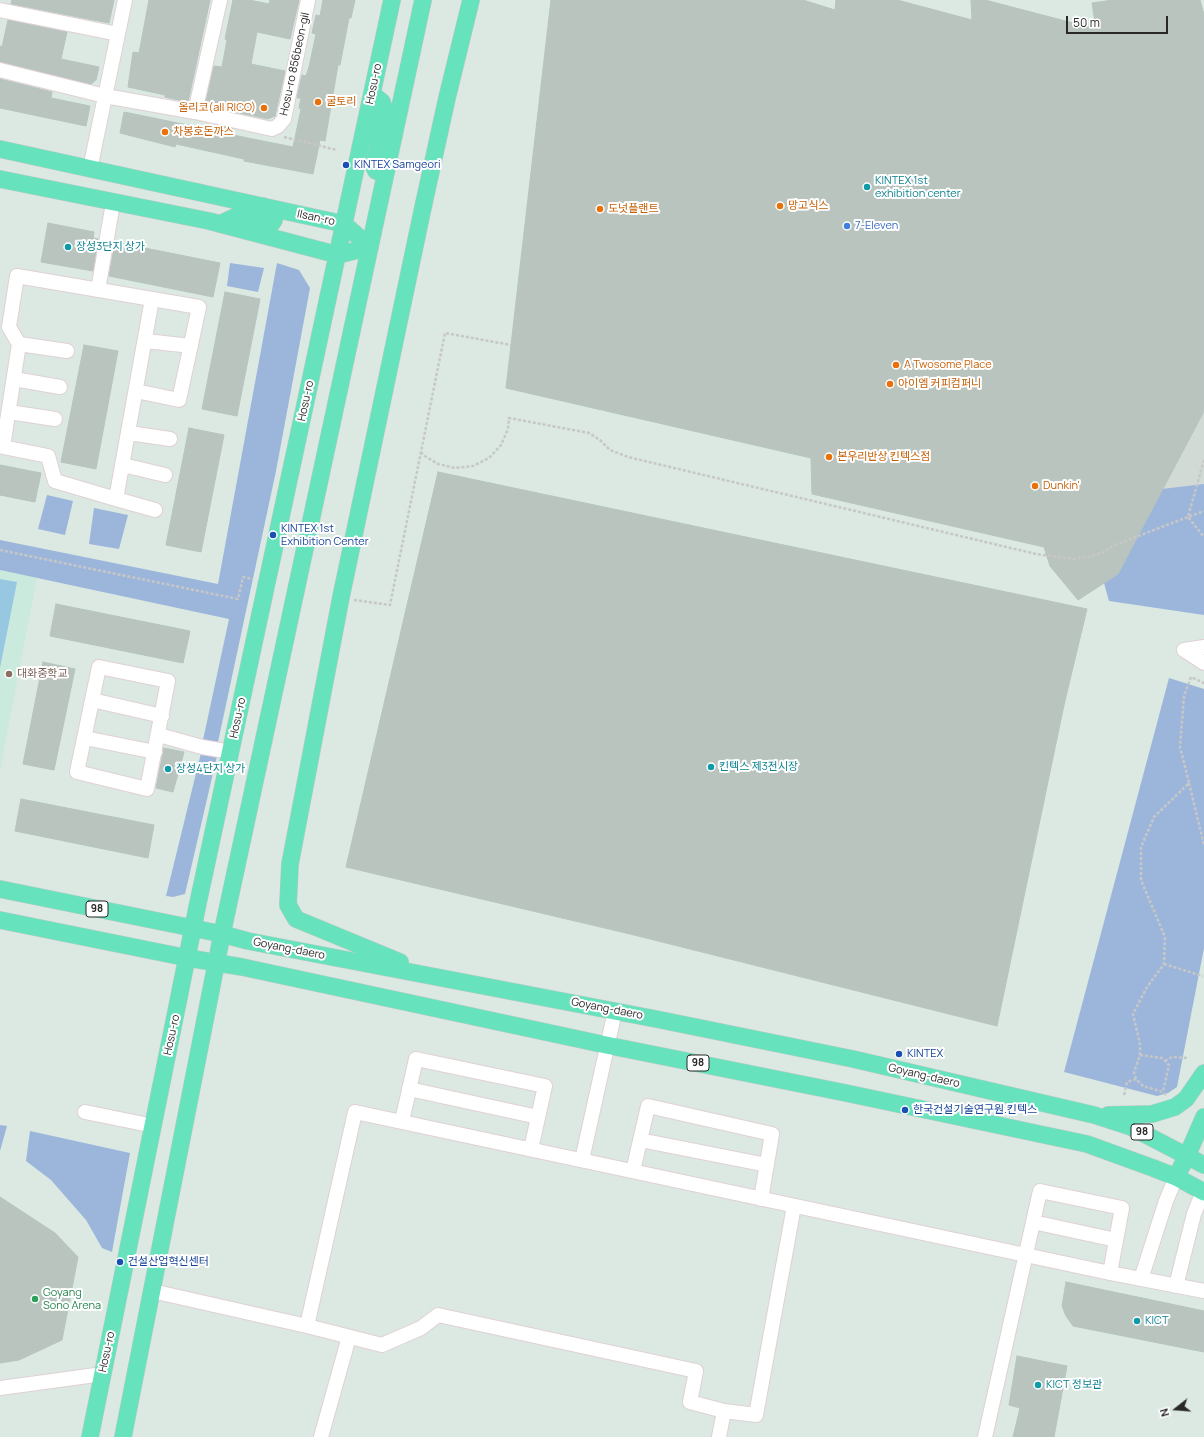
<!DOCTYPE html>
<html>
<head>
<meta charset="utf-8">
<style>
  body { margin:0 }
  #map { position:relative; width:1204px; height:1437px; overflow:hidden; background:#dbe9e2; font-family:Manrope,sans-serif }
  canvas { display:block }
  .north { position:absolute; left:1156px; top:1389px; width:40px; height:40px; -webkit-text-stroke:3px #fff; paint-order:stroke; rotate:253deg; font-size:11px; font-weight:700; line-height:16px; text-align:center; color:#282828 }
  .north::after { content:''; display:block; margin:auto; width:14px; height:18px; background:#282828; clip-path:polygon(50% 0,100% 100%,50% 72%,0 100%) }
  .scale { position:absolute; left:1066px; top:16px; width:102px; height:18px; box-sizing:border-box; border:2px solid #282828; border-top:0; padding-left:5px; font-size:12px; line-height:14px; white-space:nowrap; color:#282828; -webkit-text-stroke:3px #fff; paint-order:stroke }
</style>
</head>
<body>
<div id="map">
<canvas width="1204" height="1437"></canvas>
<div class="north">N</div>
<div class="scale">50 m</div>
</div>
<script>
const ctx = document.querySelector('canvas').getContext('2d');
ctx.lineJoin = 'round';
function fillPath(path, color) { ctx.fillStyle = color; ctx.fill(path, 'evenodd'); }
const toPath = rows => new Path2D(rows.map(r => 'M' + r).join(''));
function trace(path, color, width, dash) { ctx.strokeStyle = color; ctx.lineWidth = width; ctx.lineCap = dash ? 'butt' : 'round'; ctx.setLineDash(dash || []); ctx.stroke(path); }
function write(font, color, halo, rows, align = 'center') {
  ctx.font = font + ' Manrope,"Noto Sans KR",sans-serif'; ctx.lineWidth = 4; ctx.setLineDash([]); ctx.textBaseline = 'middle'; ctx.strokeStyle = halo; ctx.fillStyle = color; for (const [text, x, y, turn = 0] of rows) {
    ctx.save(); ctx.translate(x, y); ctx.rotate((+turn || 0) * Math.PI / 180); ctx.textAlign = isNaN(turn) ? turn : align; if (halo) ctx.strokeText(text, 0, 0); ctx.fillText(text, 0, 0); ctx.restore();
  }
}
const education = toPath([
  [0,570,37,578,0,770]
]);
const green = toPath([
  [230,263,264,268,258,292,227,286],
  [277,263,299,270,310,288,276,471,218,742,203,740,229,619,0,570,0,540,218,584],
  [1204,411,1204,615,1109,601,1104,583],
  [47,495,73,501,65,535,38,529],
  [94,508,128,515,119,549,89,544],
  [1169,678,1204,689,1204,948,1177,1087,1168,1093,1157,1096,1064,1072],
  [201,753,217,756,185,894,173,897,166,896],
  [0,1125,7,1126,0,1151],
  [30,1131,130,1153,112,1252,102,1248,86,1220,51,1180,26,1161]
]);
const pitch = toPath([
  [0,579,17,582,0,668]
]);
const plaza = toPath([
  [1204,411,1204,484,1162,489]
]);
const building = toPath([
  [12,0,114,0,109,23,11,4,12,0],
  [149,0,210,0,188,102,165,97,165,95,128,87,133,52,139,53,149,0],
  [233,0,249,0,269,4,270,0,299,0,290,39,257,32,251,64,285,71,275,116,268,119,217,108,218,103,206,101,214,66,222,67,227,40,225,39,233,0],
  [323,0,355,0,351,18,349,18,340,65,338,65,325,141,320,140,313,174,244,161,244,159,176,144,175,147,120,133,124,112,212,130,213,125,234,129,233,135,293,147,301,109,299,108,301,98,297,98,302,75,306,76,309,67,316,34,312,33,316,15,320,16,323,0],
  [551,0,803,0,835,10,836,0,897,0,972,20,971,0,985,0,1096,29,1092,3,1113,0,1200,0,1204,15,1204,411,1118,574,1078,600,1050,566,1044,547,812,494,811,458,506,388,551,0],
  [8,20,67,32,61,59,99,67,96,80,91,84,0,62,0,46,2,47,8,20],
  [0,79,52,92,51,98,90,106,86,126,0,108,0,79],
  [48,223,94,232,93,238,98,239,93,271,41,262,48,223],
  [115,242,220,263,213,297,109,276,115,242],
  [225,292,260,299,237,416,202,409,225,292],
  [84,345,118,351,96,469,61,462,84,345],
  [189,428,224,435,201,552,166,545,189,428],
  [0,465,41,473,35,502,0,495,0,465],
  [438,472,1087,609,1064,705,997,1026,630,934,346,867,438,472],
  [56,604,190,631,183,663,50,636,56,604],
  [43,662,75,669,54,770,23,764,43,662],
  [164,748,184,752,173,792,156,788,164,748],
  [21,799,154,825,148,858,15,831,21,799],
  [0,1197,55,1233,78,1257,62,1340,19,1360,0,1363,0,1197],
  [1066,1282,1204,1311,1204,1352,1073,1326,1066,1316,1062,1306,1066,1282],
  [1017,1356,1067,1366,1054,1437,1013,1437,1020,1408,1009,1405,1017,1356]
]);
const path = toPath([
  [284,137,337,150],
  [421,452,423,455,438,464,455,468,473,466,489,458,501,445,508,429,509,418,589,433,600,440,610,450,628,457,1036,554,1073,559,1087,557,1102,553,1113,546,1159,528,1204,511],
  [1204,460,1188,517,1204,537],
  [0,550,238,599,243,577,253,579],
  [354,600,390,605,445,333,511,345],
  [1189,783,1204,845],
  [1164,964,1203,976],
  [1140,1055,1162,1058,1169,1065,1163,1092],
  [1165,1061,1172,1057,1188,1058],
  [1124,1095,1127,1082,1136,1079],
  [1166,1095,1163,1092,1143,1086,1136,1079,1134,1072,1140,1055,1140,1044,1133,1014,1147,987,1164,964,1165,937,1141,880,1141,847,1154,817,1189,783,1180,747,1184,696,1191,677,1204,683]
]);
const minor = toPath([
  [0,10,118,34],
  [0,70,105,96,195,112,272,129,278,126,284,119,308,0],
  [195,112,220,0],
  [90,169,125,0],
  [17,276,152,299,116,499,55,481,48,456,3,447,19,344,9,327,17,276],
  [98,290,113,203],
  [146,341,191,346],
  [19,344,67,351],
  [14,379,60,387],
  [136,391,179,400,199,307,152,299],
  [9,412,55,419],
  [129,433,170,439],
  [123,465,165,475],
  [116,499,155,510],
  [1184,650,1204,663],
  [1184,650,1204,647],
  [99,667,168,681,147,789,77,772,99,667],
  [92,700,162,716],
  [159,735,202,747,231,752],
  [85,738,155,752],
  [409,1089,538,1117],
  [85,1112,154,1126],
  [402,1121,416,1059,545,1086,531,1149],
  [640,1140,767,1165],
  [582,1160,615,1011],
  [633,1171,648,1106,772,1134,761,1199],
  [1033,1222,1116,1240],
  [1141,1279,1166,1201,1176,1177],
  [1176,1286,1194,1214,1203,1191],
  [152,1291,307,1326,355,1112,1110,1273,1204,1291],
  [307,1326,382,1345,421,1328,438,1315,696,1371,690,1402,724,1411,719,1437],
  [0,1388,103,1374],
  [724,1411,756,1415,794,1206],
  [321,1437,349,1337],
  [985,1437,1040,1191,1122,1208,1110,1273]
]);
const major = toPath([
  [372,94,382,102,385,111,374,167,376,171,379,172,383,170,387,165],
  [0,149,344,224,370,247],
  [0,179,209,221,338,255,370,247],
  [220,224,237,216,267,223,272,223,274,220,274,216,272,213,263,206],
  [0,889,222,934,248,941,656,1019,853,1059,1094,1115,1131,1127,1204,1165],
  [0,920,188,958,242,967,606,1045,846,1093,1087,1144,1153,1168,1176,1177,1204,1192],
  [400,962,296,919,288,905,290,864,341,597,422,212,447,98,471,0],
  [1108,1115,1152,1114,1175,1107,1186,1099,1204,1073],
  [1176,1177,1187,1156,1204,1117],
  [90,1437,198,903,392,0],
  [123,1437,222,934,423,0]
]);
const markers = [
  [318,102,4,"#e8710a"],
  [264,108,4,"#e8710a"],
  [165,132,4,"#e8710a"],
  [346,165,4,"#1a4fb4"],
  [867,187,4,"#0f9aa8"],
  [780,206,4,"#e8710a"],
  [600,209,4,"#e8710a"],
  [847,226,4,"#3f7fe0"],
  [68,247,4,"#0f9aa8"],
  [896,365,4,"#e8710a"],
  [890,384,4,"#e8710a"],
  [829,457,4,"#e8710a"],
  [1035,486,4,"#e8710a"],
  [273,535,4,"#1a4fb4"],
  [9,674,4,"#8d6e63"],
  [711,767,4,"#0f9aa8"],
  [168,769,4,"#0f9aa8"],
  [899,1054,4,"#1a4fb4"],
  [905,1110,4,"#1a4fb4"],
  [120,1262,4,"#1a4fb4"],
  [35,1299,4,"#2e9e5b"],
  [1137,1321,4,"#0f9aa8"],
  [1038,1385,4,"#0f9aa8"]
];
const shields = [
  [97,909,22],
  [698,1063,22],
  [1142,1132,22]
];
const shieldNames = [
  ["98",97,909],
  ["98",698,1063],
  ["98",1142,1132]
];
const streetNames = [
  ["Hosu-ro 856beon-gil",295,64,-78],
  ["Hosu-ro",374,84,-78],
  ["Ilsan-ro",316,218,12],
  ["Hosu-ro",306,401,-78],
  ["Hosu-ro",238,718,-78],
  ["Goyang-daero",289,949,11],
  ["Goyang-daero",607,1009,11],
  ["Hosu-ro",172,1035,-78],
  ["Goyang-daero",924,1076,13],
  ["Hosu-ro",107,1352,-78]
];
const foodNames = [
  ["굴토리",326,102],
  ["올리코(all RICO)",256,108,"right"],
  ["차봉호돈까스",173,132],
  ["망고식스",788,206],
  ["도넛플랜트",608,209],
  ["A Twosome Place",904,365],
  ["아이엠 커피컴퍼니",898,384],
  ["본우리반상 킨텍스점",837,457],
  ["Dunkin'",1043,486]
];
const transitNames = [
  ["KINTEX Samgeori",354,165],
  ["KINTEX 1st",281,529],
  ["Exhibition Center",281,542],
  ["KINTEX",907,1054],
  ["한국건설기술연구원.킨텍스",913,1110],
  ["건설산업혁신센터",128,1262]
];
const cultureNames = [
  ["KINTEX 1st",875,181],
  ["exhibition center",875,194],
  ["장성3단지 상가",76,247],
  ["킨텍스 제3전시장",719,767],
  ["장성4단지 상가",176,769],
  ["KICT",1145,1321],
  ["KICT 정보관",1046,1385]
];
const shopNames = [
  ["7-Eleven",855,226]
];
const educationNames = [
  ["대화중학교",17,674]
];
const leisureNames = [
  ["Goyang",43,1293],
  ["Sono Arena",43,1306]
];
fillPath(education, '#cbeade');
fillPath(green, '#9cb6db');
fillPath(pitch, '#98c7e2');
fillPath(plaza, '#d1dad5');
fillPath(building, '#bac4bf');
trace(building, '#b5c4be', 1);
trace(minor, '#e0d0d4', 16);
trace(major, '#c7c7c7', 18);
trace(path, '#c7c7c7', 2.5, [3, 2]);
trace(minor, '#fff', 14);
trace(major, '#66e3bd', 17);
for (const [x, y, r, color] of markers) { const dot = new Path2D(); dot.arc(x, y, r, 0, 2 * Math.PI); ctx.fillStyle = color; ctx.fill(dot); trace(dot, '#fff', 1.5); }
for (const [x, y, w] of shields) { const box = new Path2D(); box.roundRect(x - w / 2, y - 8, w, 16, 3); ctx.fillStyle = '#fff'; ctx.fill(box); trace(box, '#282828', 1); }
write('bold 10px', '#282828', null, shieldNames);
write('11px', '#282828', '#fff', streetNames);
write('11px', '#c56008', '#fff', foodNames, 'left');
write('11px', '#164399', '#fff', transitNames, 'left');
write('11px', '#0d838f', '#fff', cultureNames, 'left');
write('11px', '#366cbe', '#fff', shopNames, 'left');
write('11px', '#785e54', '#fff', educationNames, 'left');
write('11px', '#27864d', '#fff', leisureNames, 'left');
</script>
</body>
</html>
